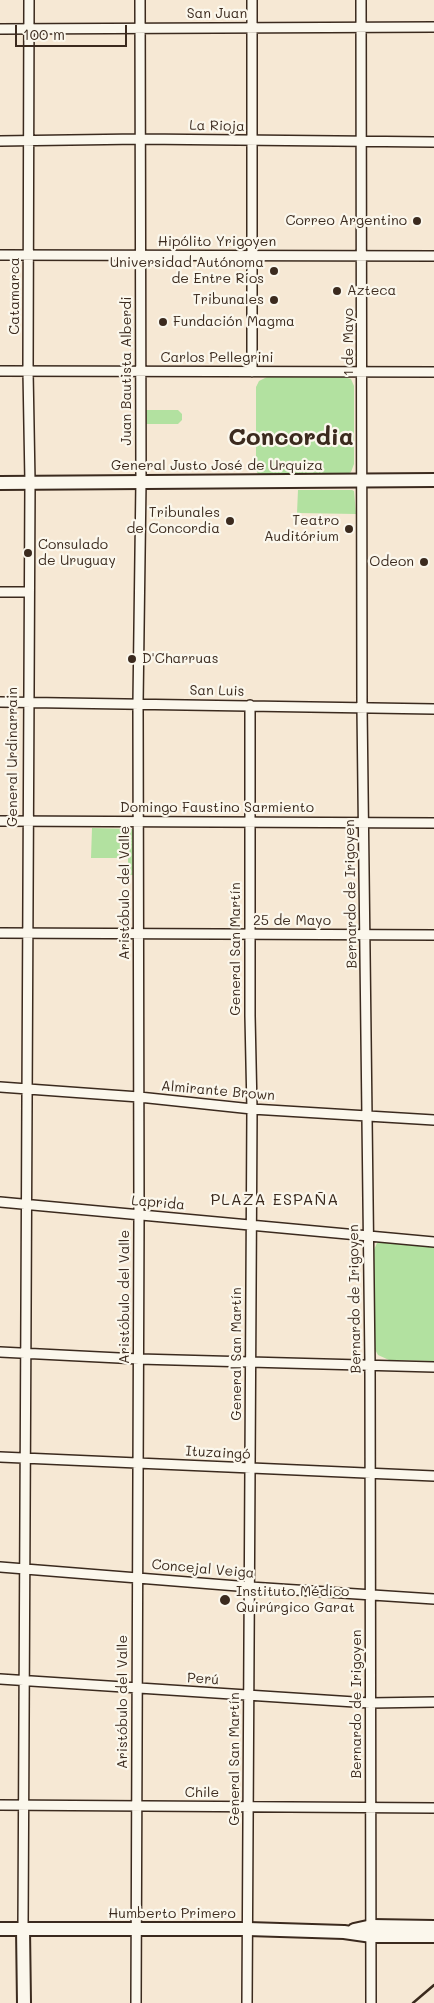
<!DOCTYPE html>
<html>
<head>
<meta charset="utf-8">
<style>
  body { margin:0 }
  #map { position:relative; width:434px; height:2003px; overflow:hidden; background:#f6e8d4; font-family:Mali,sans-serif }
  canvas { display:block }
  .scale { position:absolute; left:15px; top:25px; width:112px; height:22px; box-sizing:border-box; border:2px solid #3b2a1e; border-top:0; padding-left:6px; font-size:15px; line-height:18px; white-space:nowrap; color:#3b2a1e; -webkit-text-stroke:4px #fbf7ec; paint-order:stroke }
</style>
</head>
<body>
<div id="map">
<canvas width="434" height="2003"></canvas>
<div class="scale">100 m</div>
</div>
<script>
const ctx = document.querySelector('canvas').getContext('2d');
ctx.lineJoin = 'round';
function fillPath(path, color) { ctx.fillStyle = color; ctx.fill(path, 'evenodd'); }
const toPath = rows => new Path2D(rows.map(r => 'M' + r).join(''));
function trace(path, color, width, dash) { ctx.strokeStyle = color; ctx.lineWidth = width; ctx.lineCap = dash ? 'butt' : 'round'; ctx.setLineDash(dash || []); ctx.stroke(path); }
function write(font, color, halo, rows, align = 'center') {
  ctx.font = font + ' Mali,sans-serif'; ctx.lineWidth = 4.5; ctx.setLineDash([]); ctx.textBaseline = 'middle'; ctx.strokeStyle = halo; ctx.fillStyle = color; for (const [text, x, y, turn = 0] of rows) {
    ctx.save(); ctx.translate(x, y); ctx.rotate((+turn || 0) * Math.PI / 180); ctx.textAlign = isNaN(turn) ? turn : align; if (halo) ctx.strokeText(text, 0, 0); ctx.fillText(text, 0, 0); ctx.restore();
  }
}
const green = toPath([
  [267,377,344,377,351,379,354,386,354,464,351,472,344,476,262,476,258,474,256,470,256,387,259,381],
  [145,410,178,410,182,414,182,420,178,424,145,424],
  [298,490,352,490,354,491,356,514,297,513],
  [92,828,132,829,134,830,135,875,128,875,128,858,91,858],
  [387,1240,434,1245,434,1361,389,1360,378,1355,373,1346,373,1252,377,1243]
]);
const street = toPath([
  [361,0,362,707,370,1364,371,2003],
  [0,29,434,27],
  [0,141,140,139,434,142],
  [0,255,434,256],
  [0,371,434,372],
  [252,372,252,0],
  [0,592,29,592],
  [0,702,434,709],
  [0,821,434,823],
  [0,933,434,935],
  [0,1087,139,1097,252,1109,434,1120],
  [0,1202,434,1242],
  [0,1352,139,1359,434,1367],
  [0,1457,434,1476],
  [0,1567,250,1587,434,1599],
  [0,1679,370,1703,434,1702],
  [0,1805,434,1808],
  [23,1929,30,482,28,371,29,0],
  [136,2003,139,1215,138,703,141,481,140,0],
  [247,2003,252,1109,250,1016,250,705]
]);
const secondary = toPath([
  [0,483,434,480],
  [0,1929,248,1929,344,1932,372,1936,434,1936],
  [23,1929,24,2003],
  [354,1930,372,1926,434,1927]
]);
const rail = toPath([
  [413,2003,434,1985]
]);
const markers = [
  [417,221,5,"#3b2a1e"],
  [274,271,5,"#3b2a1e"],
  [337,291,5,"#3b2a1e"],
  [274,300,5,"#3b2a1e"],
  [163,322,5,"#3b2a1e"],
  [230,521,5,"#3b2a1e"],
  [349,529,5,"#3b2a1e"],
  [28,553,5,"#3b2a1e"],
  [424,562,5,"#3b2a1e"],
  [132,659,5,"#3b2a1e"],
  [225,1600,6,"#3b2a1e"]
];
const streetNames = [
  ["San Juan",217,14],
  ["La Rioja",217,126,1],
  ["Hipólito Yrigoyen",217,242],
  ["Catamarca",15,296,-90],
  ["1 de Mayo",349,342,-90],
  ["Carlos Pellegrini",217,358],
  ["Juan Bautista Alberdi",127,371,-90],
  ["General Justo José de Urquiza",217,466],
  ["San Luis",217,691,1],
  ["General Urdinarrain",13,757,-90],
  ["Domingo Faustino Sarmiento",217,808],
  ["Aristóbulo del Valle",125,893,-90],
  ["Bernardo de Irigoyen",351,894,-91],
  ["25 de Mayo",292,921],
  ["General San Martín",236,949,-90],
  ["Almirante Brown",218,1091,5],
  ["Laprida",158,1203,5],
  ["Aristóbulo del Valle",125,1297,-90],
  ["Bernardo de Irigoyen",355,1299,-91],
  ["General San Martín",237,1354,-90],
  ["Ituzaingó",218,1453,3],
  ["Concejal Veiga",203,1569,5],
  ["Perú",203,1679,4],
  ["Aristóbulo del Valle",123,1702,-90],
  ["Bernardo de Irigoyen",357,1704,-90],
  ["General San Martín",235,1759,-90],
  ["Chile",202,1793],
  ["Humberto Primero",172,1914]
];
const poiNames = [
  ["Correo Argentino",407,221],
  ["Universidad Autónoma",264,263],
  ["de Entre Ríos",264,279],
  ["Azteca",347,291,"left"],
  ["Tribunales",264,300],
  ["Fundación Magma",173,322,"left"],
  ["Tribunales",220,513],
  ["de Concordia",220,529],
  ["Teatro",339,521],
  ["Auditórium",339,537],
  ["Consulado",38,545,"left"],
  ["de Uruguay",38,561,"left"],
  ["Odeon",414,562],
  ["D'Charruas",142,659,"left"],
  ["Instituto Médico",236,1592,"left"],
  ["Quirúrgico Garat",236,1608,"left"]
];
const quarterNames = [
  ["PLAZA ESPAÑA",275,1200]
];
const townNames = [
  ["Concordia",291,438]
];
fillPath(green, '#b2e1a0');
trace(street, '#3b2a1e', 12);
trace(secondary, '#3b2a1e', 16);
trace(street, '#fbf7ec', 9);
trace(secondary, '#fbf7ec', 12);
trace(rail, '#3b2a1e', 2.5);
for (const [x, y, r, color] of markers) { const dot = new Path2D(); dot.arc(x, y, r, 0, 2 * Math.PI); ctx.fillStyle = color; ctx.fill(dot); trace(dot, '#fbf7ec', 2); }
write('14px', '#3b2a1e', '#fbf7ec', streetNames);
write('14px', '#3b2a1e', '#fbf7ec', poiNames, 'right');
ctx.letterSpacing = '1px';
write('16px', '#3b2a1e', '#fbf7ec', quarterNames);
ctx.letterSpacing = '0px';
write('bold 24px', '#3b2a1e', '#fbf7ec', townNames);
</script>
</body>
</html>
